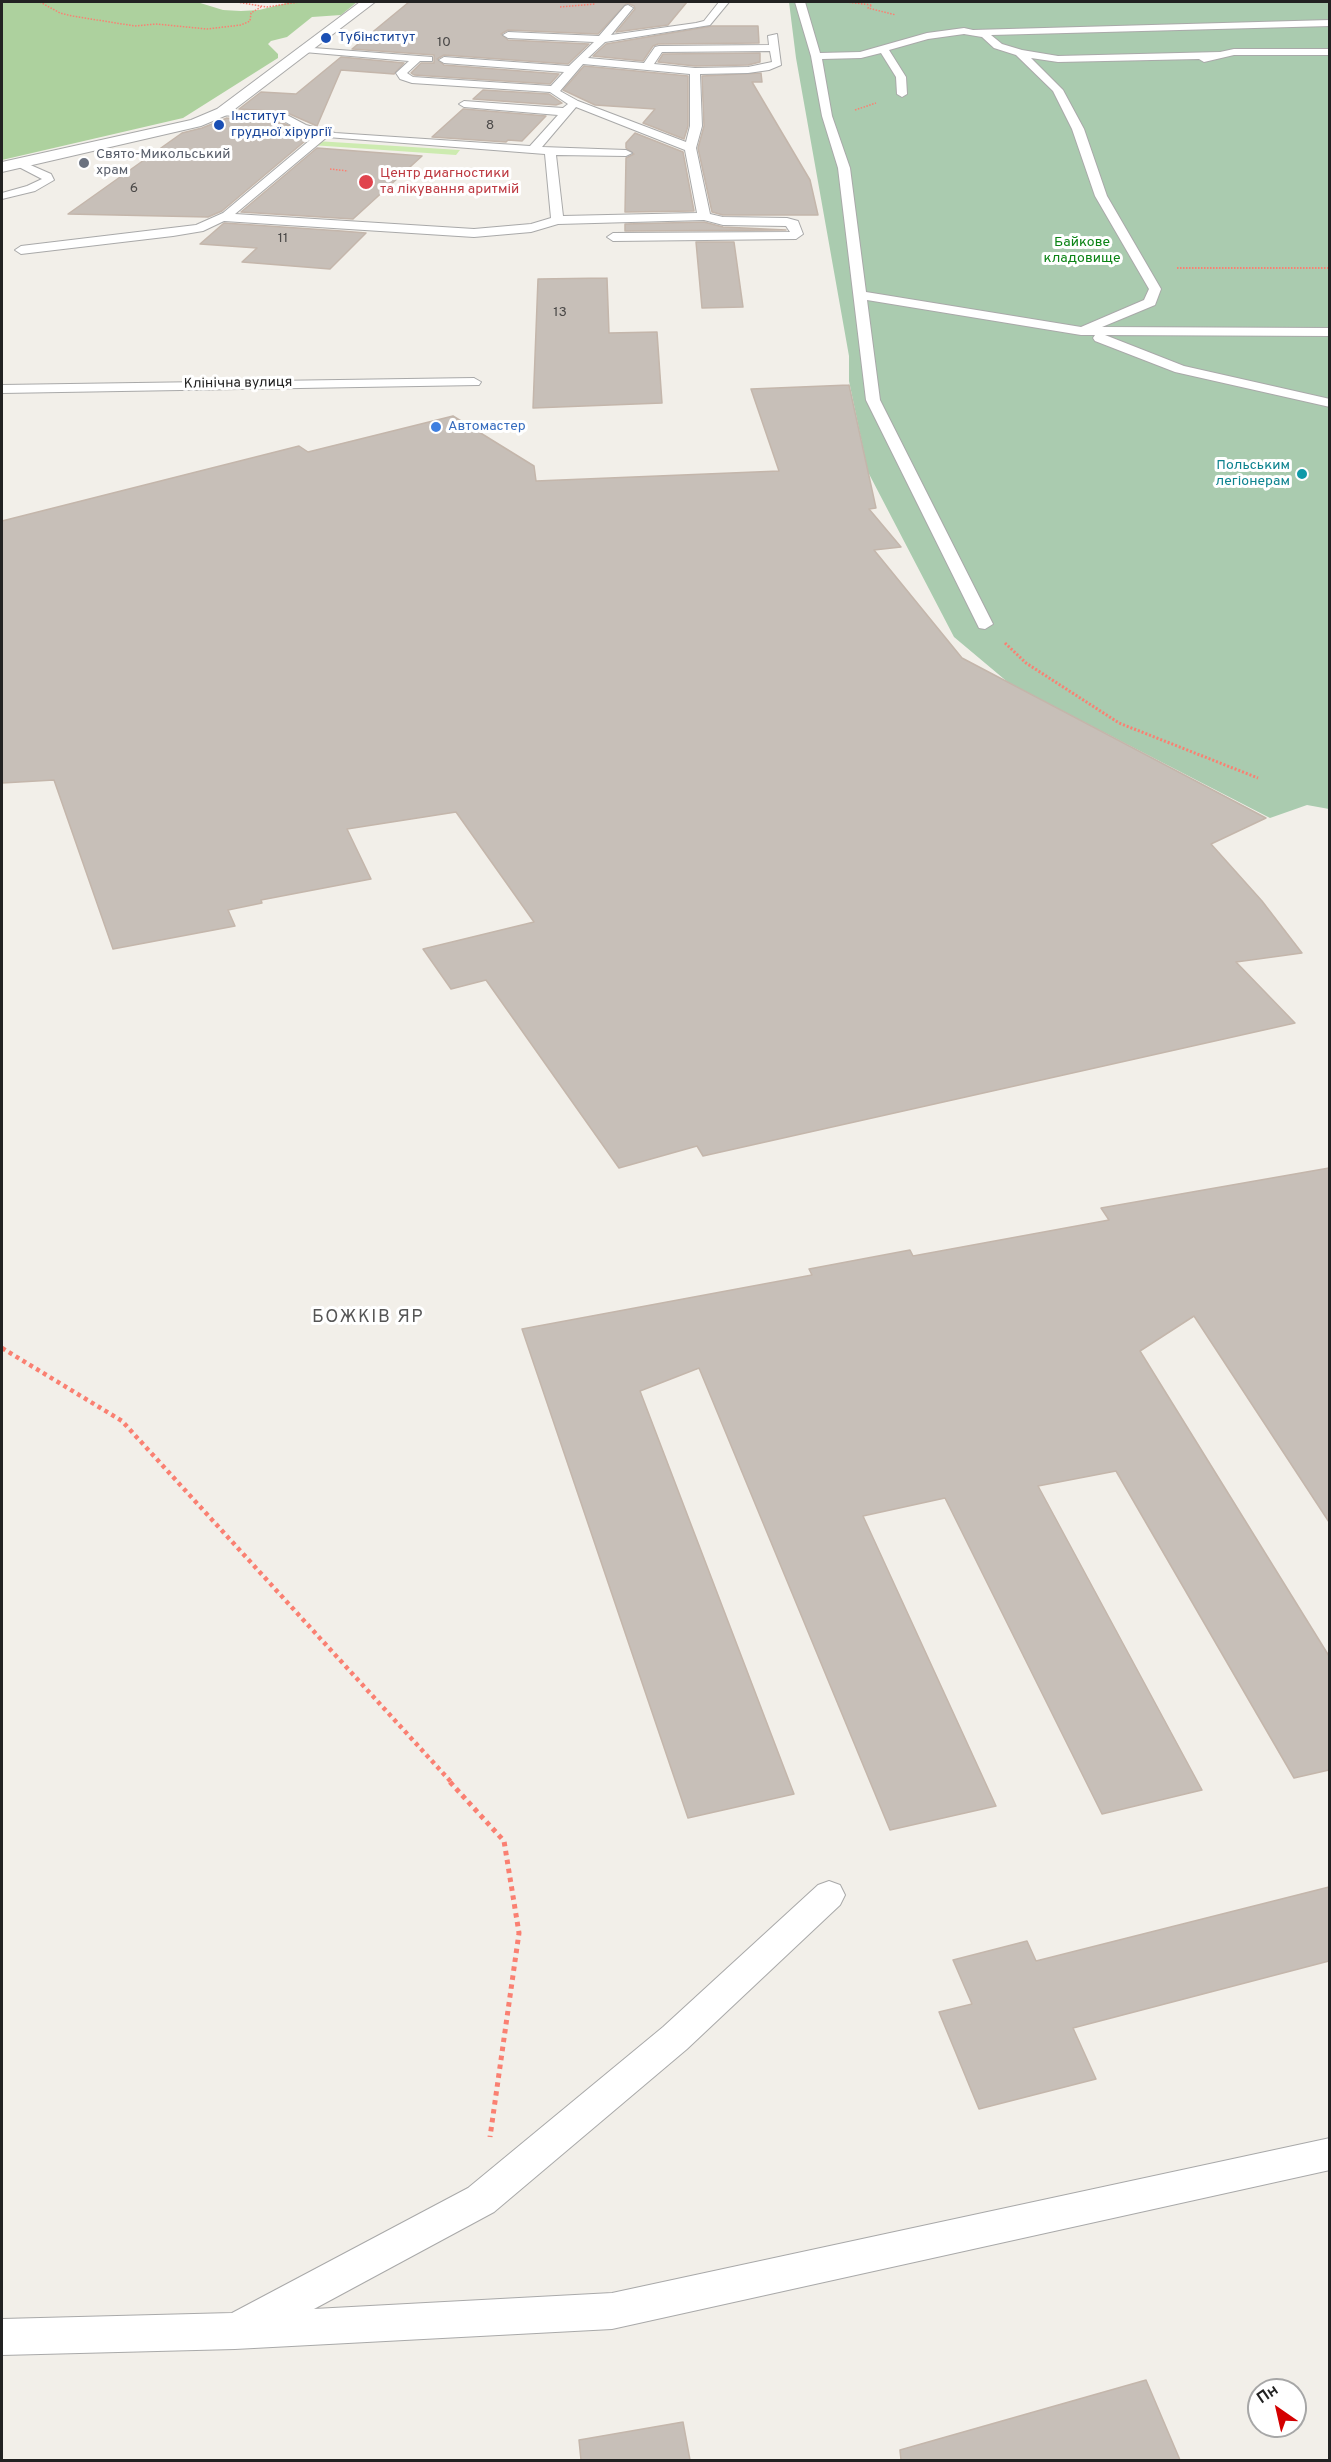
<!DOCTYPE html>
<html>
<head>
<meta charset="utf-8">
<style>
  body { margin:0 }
  #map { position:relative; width:1331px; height:2462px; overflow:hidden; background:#f2efe9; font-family:Overpass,sans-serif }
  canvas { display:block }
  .frame { position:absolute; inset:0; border:3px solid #222; pointer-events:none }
  .north { position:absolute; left:1247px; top:2378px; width:60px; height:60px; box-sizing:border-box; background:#fff; border:2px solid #a7a7a7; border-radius:50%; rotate:326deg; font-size:16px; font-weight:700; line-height:24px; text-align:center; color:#222 }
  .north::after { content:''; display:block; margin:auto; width:21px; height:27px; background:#d40000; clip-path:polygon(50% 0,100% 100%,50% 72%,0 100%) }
</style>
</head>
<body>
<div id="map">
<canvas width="1331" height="2462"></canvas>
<div class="frame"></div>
<div class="north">Пн</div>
</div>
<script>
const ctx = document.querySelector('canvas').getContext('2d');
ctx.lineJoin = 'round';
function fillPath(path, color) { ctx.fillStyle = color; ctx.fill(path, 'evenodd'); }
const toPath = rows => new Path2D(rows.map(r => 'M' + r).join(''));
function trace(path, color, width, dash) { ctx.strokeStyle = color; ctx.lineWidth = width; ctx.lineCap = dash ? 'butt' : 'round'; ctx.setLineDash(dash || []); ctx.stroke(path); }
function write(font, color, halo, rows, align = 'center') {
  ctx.font = font + ' Overpass,sans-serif'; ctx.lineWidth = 6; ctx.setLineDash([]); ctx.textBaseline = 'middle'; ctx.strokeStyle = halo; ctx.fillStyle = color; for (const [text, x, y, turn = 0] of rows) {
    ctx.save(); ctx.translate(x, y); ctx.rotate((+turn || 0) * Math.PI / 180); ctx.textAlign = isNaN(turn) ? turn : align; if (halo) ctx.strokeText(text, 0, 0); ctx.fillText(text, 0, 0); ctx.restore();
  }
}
const grass = toPath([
  [316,141,460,150,456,155,311,145]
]);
const forest = toPath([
  [2,2,197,2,223,10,241,11,259,10,291,2,357,2,341,15,312,17,287,37,271,41,268,44,278,54,278,58,183,118,2,160]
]);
const cemetery = toPath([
  [789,2,1329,2,1329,809,1307,805,1270,818,1010,684,954,637,868,472,849,381,849,356,796,58]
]);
const building = toPath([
  [409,2,687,2,668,25,616,32,635,9,634,6,627,3,598,34,508,30,501,34,508,40,589,44,568,64,444,55,437,59,444,65,559,74,550,84,414,75,411,73,421,63,434,63,434,55,352,49,409,2],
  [712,26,758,26,759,43,658,44,653,46,643,61,593,56,606,44,712,26],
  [760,53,760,62,748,65,695,66,658,62,663,54,760,53],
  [341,57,404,63,394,74,341,70,317,126,285,112,239,109,261,92,296,94,341,57],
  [584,66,688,76,688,126,684,139,643,123,655,109,595,105,563,90,584,66],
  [761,73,762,82,752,82,810,180,818,215,723,215,712,212,698,148,704,126,702,76,761,73],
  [483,90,549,94,562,103,556,105,473,99,483,90],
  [463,109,464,109,546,116,522,141,508,140,506,142,432,137,463,109],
  [227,118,281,122,311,136,222,211,208,217,68,214,182,133,202,128,227,118],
  [635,133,683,152,694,211,625,212,626,158,634,154,626,148,626,143,635,133],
  [317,148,422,156,353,219,241,212,317,148],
  [704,222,723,227,786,230,625,231,625,224,704,222],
  [224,223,341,231,366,233,330,269,242,262,257,248,200,244,224,223],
  [696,242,734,242,743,307,702,308,696,242],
  [607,278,609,333,657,332,662,403,533,408,538,279,607,278],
  [849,385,876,508,869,509,901,547,874,550,962,658,1266,818,1211,844,1262,901,1302,953,1236,962,1295,1023,703,1156,697,1146,619,1168,486,980,451,989,423,949,534,922,456,812,347,829,371,879,261,900,262,903,228,910,235,926,113,949,54,780,2,783,2,521,299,446,308,452,453,416,534,466,536,481,779,471,751,389,849,385],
  [1329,1168,1329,1522,1194,1316,1140,1351,1329,1656,1329,1770,1294,1778,1116,1471,1038,1486,1202,1790,1102,1814,945,1498,863,1516,996,1806,890,1830,699,1368,640,1391,794,1794,688,1818,522,1329,812,1275,809,1269,910,1250,913,1256,1109,1220,1101,1208,1329,1168],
  [1329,1887,1329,1961,1073,2028,1096,2079,979,2109,939,2012,972,2004,953,1960,1027,1941,1036,1961,1329,1887],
  [1146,2380,1180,2460,901,2460,900,2450,1146,2380],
  [683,2422,690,2460,581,2460,579,2440,683,2422]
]);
const pathFar4 = toPath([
  [40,2,60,13,72,16,135,26,156,24,207,29,241,25,250,21,251,13,261,7],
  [237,2,267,7,299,2],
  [846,2,872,5,868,8,896,15],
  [560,7,595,4],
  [855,110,876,103],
  [330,169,348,171]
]);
const pathFar3 = toPath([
  [1177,268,1330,268]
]);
const pathFar2 = toPath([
  [1005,643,1026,663,1119,723,1258,778]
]);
const pathFar1 = toPath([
  [2,1348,122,1421,452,1783]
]);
const path = toPath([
  [450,1782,504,1841,519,1933,490,2137]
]);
const service = toPath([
  [719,2,729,2,710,25,605,42,588,58,644,63,655,47,659,46,769,45,768,36,777,34,781,65,769,70,748,73,700,74,702,126,696,148,710,214,723,217,787,218,798,221,803,234,796,239,613,241,607,237,613,233,790,232,786,226,723,225,704,220,558,224,531,232,474,237,224,221,203,231,173,236,21,254,15,250,21,246,196,225,223,213,316,135,298,129,282,120,222,115,217,112,218,110,285,114,306,125,335,133,530,146,558,115,464,107,459,104,464,101,563,108,568,104,550,92,412,83,400,79,396,73,409,61,304,52,299,49,300,47,432,57,432,61,420,61,407,73,413,77,551,86,564,72,444,63,439,60,444,57,569,66,594,42,508,38,503,35,508,32,599,36,625,6,628,5,633,8,611,35,696,23,704,21,719,2],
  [770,51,772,62,748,67,695,68,654,64,662,52,770,51],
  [583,64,690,74,690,126,686,142,578,101,560,91,583,64],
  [576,107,685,150,697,213,563,216,556,155,626,156,632,153,626,150,542,147,576,107],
  [327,137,545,154,551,218,531,224,474,229,235,214,327,137],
  [795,2,805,2,820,53,860,52,927,33,964,28,973,30,1330,20,1330,26,991,35,1002,44,1022,50,1058,56,1220,52,1234,49,1330,49,1330,55,1234,55,1204,62,1199,59,1058,62,1031,58,1063,90,1084,129,1107,196,1161,289,1155,305,1102,327,1330,328,1330,336,1105,335,1184,366,1330,399,1330,407,1175,372,1095,341,1093,338,1095,335,1081,335,867,300,880,400,993,624,985,629,979,628,866,400,838,168,822,116,811,56,795,2],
  [964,34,982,37,994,48,1016,55,1053,91,1072,129,1095,196,1149,289,1144,300,1081,327,866,292,850,168,832,116,822,59,861,58,881,53,896,77,897,94,902,97,907,94,906,77,889,50,928,39,964,34],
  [19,160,51,174,54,180,35,191,2,199,2,193,27,186,42,179,15,165,15,161,19,160],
  [474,378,481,382,479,385,2,393,2,385,474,378],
  [829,1881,840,1885,845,1895,840,1905,687,2049,494,2212,314,2309,612,2293,1330,2138,1330,2170,612,2329,235,2349,2,2355,2,2319,232,2313,468,2188,663,2027,818,1885,829,1881]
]);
const minor = toPath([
  [360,2,375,2,227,115,201,126,2,172,2,162,191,120,217,109,360,2]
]);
const markers = [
  [326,38,6,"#1a4fb4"],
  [219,125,6,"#1a4fb4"],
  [84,163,6,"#6b7280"],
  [366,182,8,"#e0444e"],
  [436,427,6,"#3f7fe0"],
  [1302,474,6,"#0f9aa8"]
];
const farTransitnames = [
  ["Тубінститут",338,38],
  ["Інститут",231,117],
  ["грудної хірургії",231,133]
];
const numberNames = [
  ["10",444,43],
  ["8",490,126],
  ["6",134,189],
  ["11",283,239],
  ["13",560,313]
];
const farWorshipnames = [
  ["Свято-Микольський",96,155],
  ["храм",96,171]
];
const farHealthnames = [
  ["Центр диагностики",380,174],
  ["та лікування аритмій",380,190]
];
const farParknames = [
  ["Байкове",1082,243],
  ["кладовище",1082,259]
];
const farStreetnames = [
  ["Клінічна вулиця",238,384,-1]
];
const farShopnames = [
  ["Автомастер",448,427]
];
const farCulturenames = [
  ["Польським",1290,466],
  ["легіонерам",1290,482]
];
const neighbourhoodNames = [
  ["БОЖКІВ ЯР",368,1318]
];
fillPath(grass, '#cdebb0');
fillPath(forest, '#add19e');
fillPath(cemetery, '#aacbaf');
fillPath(building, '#c7bfb8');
trace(building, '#c4b6ab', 1.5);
trace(service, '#a9a9a9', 2);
trace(minor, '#a9a9a9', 2);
trace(pathFar4, '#fa8072', 1.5, [1.5, 1.5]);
trace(pathFar3, '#fa8072', 2, [1.5, 1.5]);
trace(pathFar2, '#fa8072', 3, [2, 2]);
trace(pathFar1, '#fa8072', 4.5, [4, 4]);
trace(path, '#fa8072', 5, [4.5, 4.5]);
fillPath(service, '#fff');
fillPath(minor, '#fff');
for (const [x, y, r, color] of markers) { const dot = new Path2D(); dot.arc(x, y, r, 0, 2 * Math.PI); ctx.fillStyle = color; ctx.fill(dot); trace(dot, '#fff', 2); }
write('14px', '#164399', '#fff', farTransitnames, 'left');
write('14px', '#4b4948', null, numberNames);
write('14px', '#5b616d', '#fff', farWorshipnames, 'left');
write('14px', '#be3a42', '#fff', farHealthnames, 'left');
write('14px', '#0c8416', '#fff', farParknames);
write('14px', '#222', '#fff', farStreetnames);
write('14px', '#366cbe', '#fff', farShopnames, 'left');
write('14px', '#0d838f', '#fff', farCulturenames, 'right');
ctx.letterSpacing = '1.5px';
write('18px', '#555', '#fff', neighbourhoodNames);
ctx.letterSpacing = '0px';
</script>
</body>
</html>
